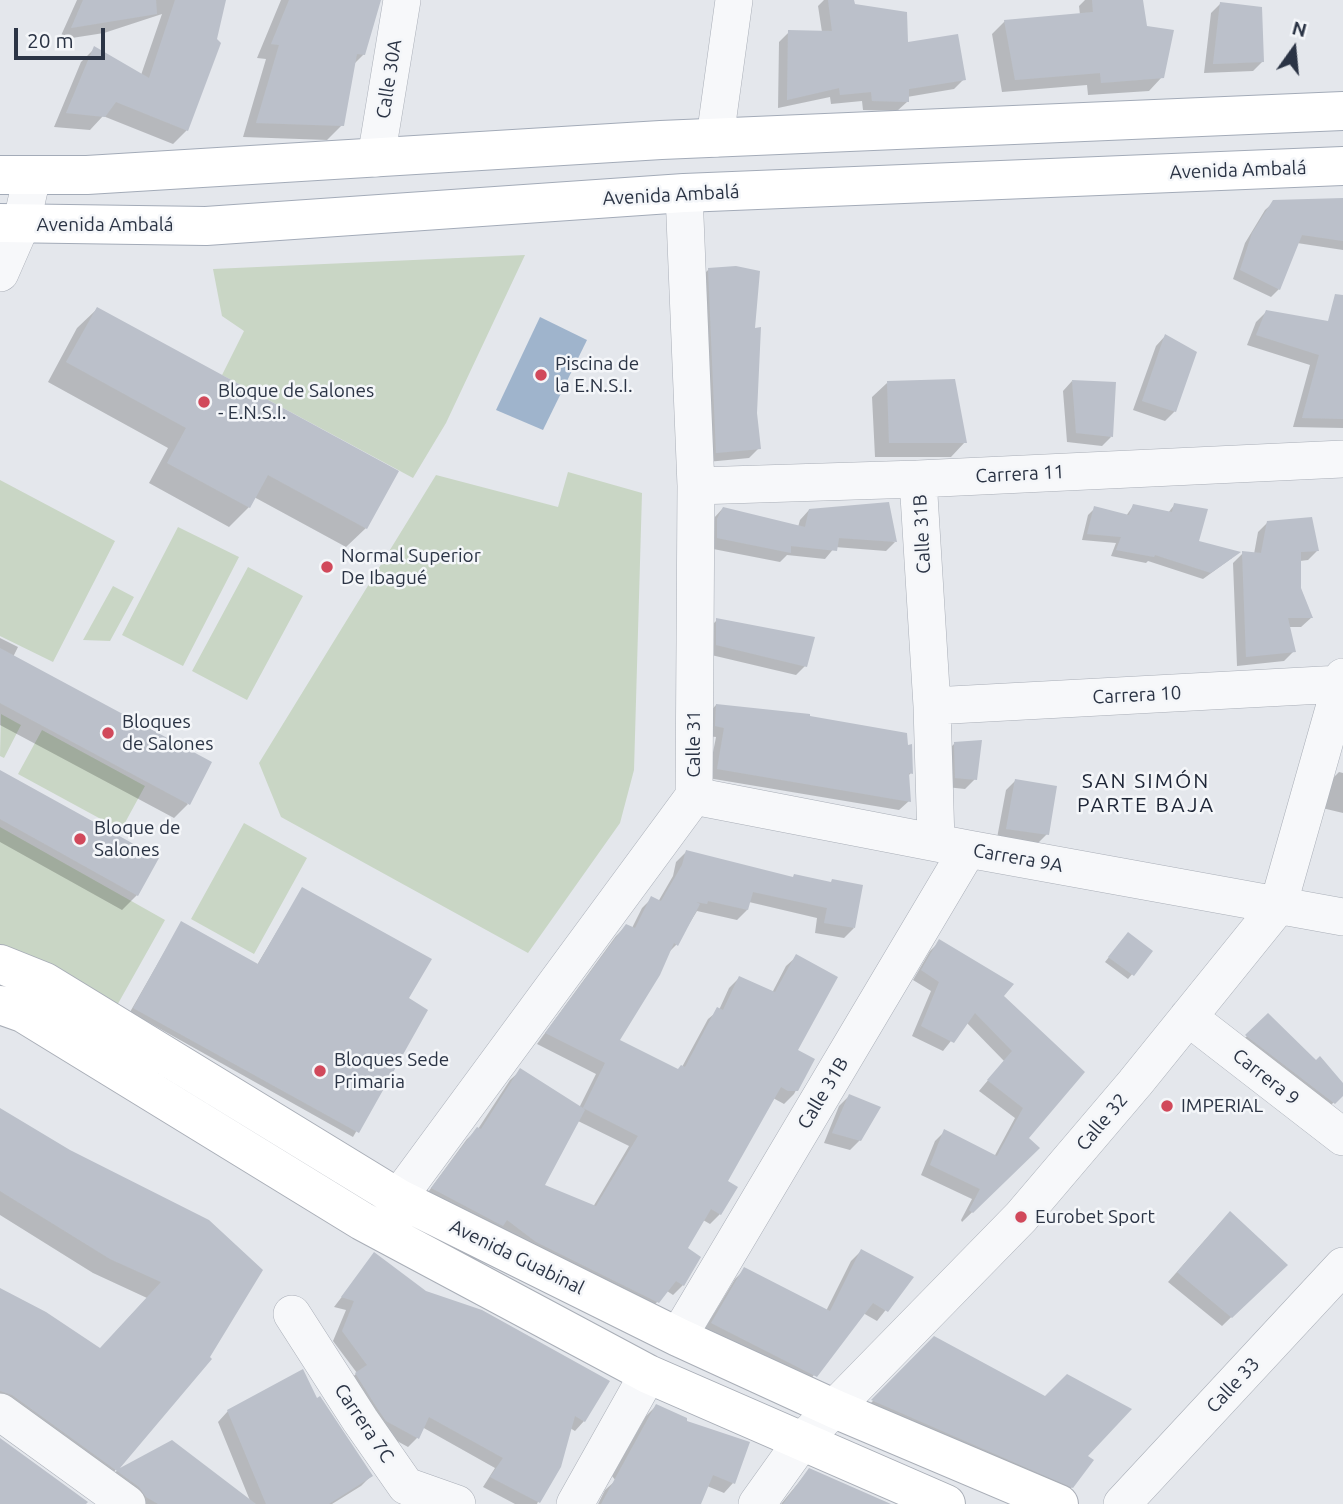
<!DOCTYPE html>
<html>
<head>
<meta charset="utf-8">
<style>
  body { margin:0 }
  #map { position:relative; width:1343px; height:1504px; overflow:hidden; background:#e4e7ec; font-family:Ubuntu,sans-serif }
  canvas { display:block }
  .north { position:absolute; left:1259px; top:14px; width:70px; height:70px; -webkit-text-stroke:5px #f4f6f9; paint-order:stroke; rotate:15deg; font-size:19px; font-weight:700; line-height:28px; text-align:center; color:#2b3445 }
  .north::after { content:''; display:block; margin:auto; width:24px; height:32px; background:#2b3445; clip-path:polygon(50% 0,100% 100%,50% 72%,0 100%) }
  .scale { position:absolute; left:14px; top:28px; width:91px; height:32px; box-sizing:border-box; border:4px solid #2b3445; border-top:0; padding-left:9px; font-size:21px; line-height:24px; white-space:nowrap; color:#2b3445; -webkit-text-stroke:5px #f4f6f9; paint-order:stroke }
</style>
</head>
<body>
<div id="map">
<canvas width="1343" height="1504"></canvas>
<div class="north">N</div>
<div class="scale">20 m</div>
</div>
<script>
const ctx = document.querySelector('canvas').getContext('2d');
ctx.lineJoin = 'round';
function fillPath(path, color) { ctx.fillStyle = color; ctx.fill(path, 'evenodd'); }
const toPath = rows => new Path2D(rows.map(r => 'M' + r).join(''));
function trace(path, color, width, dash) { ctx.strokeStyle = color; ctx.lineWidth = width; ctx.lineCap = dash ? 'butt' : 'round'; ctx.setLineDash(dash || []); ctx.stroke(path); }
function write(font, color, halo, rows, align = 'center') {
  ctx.font = font + ' Ubuntu,sans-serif'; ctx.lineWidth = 5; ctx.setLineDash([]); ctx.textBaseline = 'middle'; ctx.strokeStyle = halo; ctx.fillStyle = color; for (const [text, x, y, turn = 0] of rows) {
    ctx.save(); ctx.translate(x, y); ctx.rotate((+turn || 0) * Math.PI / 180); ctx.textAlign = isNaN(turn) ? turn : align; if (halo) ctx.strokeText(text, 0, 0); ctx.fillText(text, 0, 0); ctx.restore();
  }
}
const green = toPath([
  [525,255,446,423,413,478,222,375,244,331,222,316,213,269],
  [568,472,642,493,634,770,620,823,528,953,281,817,259,763,436,475,558,507],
  [0,480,115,541,53,662,0,636],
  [178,527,239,557,183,666,122,635],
  [248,567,303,596,247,700,192,671],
  [113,586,134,597,110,641,83,640],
  [1,714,21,725,4,758,0,756],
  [42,730,145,786,121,830,18,774],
  [244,823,307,858,254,954,191,919],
  [0,827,165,920,115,1009,0,954]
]);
const water = toPath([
  [540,317,587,340,543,430,496,410]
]);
const shadow = toPath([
  [77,0,224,0,187,130,173,144,103,116,90,130,54,127,81,62,95,48,141,75,162,14,104,33,59,40],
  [281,0,379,0,364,54,353,65,342,125,327,140,243,137,266,59,257,58],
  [824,0,852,0,853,6,906,44,964,79,954,89,907,97,907,102,897,111,863,110,862,101,831,104,830,97,778,108,779,42,789,32,822,32,818,6],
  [1085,0,1141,0,1146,28,1162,77,1149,91,1088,95,1087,85,1002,92,992,34,1005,21,1080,15,1079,6],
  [1221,3,1263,61,1253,71,1204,73,1211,13],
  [1343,199,1343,250,1297,243,1279,289,1271,297,1233,279,1245,243,1265,210,1274,202],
  [709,269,756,413,759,448,749,458,707,462,699,279],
  [97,309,366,528,346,547,254,497,249,507,229,527,149,483,168,448,48,382,77,328],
  [1266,312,1343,343,1343,428,1293,427,1310,365,1247,345,1256,322],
  [1165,336,1175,411,1165,421,1133,410,1156,346],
  [1072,381,1111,437,1102,446,1067,442,1063,391],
  [887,383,965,442,951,457,875,457,872,397],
  [1175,504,1197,542,1232,558,1203,579,1148,561,1146,563,1111,556,1116,543,1082,540,1088,515,1095,508,1126,516,1133,506,1168,513],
  [723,508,798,527,800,520,809,510,895,542,886,551,835,547,825,559,787,555,780,562,708,548,714,518],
  [1268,522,1317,551,1308,560,1300,561,1299,589,1311,618,1301,627,1289,627,1294,651,1284,661,1237,666,1233,563,1243,553,1254,554,1258,532],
  [717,620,805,666,796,675,707,654,708,629],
  [0,638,18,647,13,657,188,804,174,818,0,725],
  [716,705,808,718,911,773,907,777,909,801,899,810,708,778,716,737,706,736,707,715],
  [955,743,975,779,965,789,946,787,945,753],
  [0,772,137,895,122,910,0,842],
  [1339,772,1343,773,1343,813,1322,808,1329,782],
  [1016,780,1047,834,1037,844,997,838,1006,790],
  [686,852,792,879,854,928,844,938,815,933,817,918,749,902,747,910,737,920,697,911,677,944,667,954,618,1040,677,1071,682,1067,708,1019,719,1010,729,988,739,978,772,993,786,966,796,957,796,1051,812,1060,794,1094,784,1104,773,1098,725,1181,720,1214,710,1224,703,1220,685,1249,683,1285,673,1295,667,1291,648,1312,423,1199,467,1139,478,1129,510,1080,520,1071,579,1108,596,1074,537,1044,616,936,626,926,632,928,642,908,652,898,658,902,673,876,676,862],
  [578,1121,629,1146,593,1207,543,1186],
  [302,889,407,999,426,1011,353,1137,130,1012,181,923,257,965],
  [1123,939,1151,952,1128,979,1105,962],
  [939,942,1082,1072,1027,1138,1038,1148,962,1222,961,1220,972,1199,921,1175,935,1141,944,1132,994,1157,1015,1118,979,1091,1004,1061,966,1022,943,1051,912,1036,931,991,913,980,930,951],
  [1268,1015,1343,1086,1343,1093,1324,1112,1237,1046],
  [849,1096,860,1140,850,1150,824,1143,839,1106],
  [0,1117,207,1222,209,1359,113,1473,172,1442,227,1504,126,1504,0,1412,0,1290,99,1350,147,1298,93,1273,0,1215],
  [1220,1223,1285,1265,1222,1326,1168,1282],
  [861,1251,911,1278,877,1321,863,1313,806,1385,702,1333,735,1279,745,1269,826,1311,851,1261],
  [374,1255,425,1292,608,1382,584,1421,575,1431,570,1428,537,1504,515,1504,483,1487,495,1468,422,1427,417,1438,408,1447,377,1430,346,1383,357,1373,333,1341,346,1310,334,1307],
  [934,1339,1085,1457,1072,1487,1061,1498,862,1412],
  [316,1400,371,1476,361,1486,332,1504,231,1504,251,1503,218,1422,228,1411],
  [656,1406,733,1483,724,1493,707,1486,699,1504,634,1504,612,1476,646,1416],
  [809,1470,888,1504,781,1504],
  [614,1482,620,1504,598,1504,605,1490]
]);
const building = toPath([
  [83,0,156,0,157,14,71,28],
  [175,0,226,0,217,39,221,43,188,131,116,102,105,117,66,113,94,46,149,78],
  [289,0,381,0,365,55,357,54,344,126,256,123,279,45,271,44],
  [828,0,854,0,855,4,907,12,908,42,958,34,966,80,909,89,909,102,872,101,871,92,840,95,839,88,787,100,788,30,832,31],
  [1092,0,1143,0,1147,26,1174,30,1164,78,1101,83,1100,73,1015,80,1004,20,1093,12],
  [1220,2,1262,7,1264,62,1213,64],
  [1343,198,1343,241,1302,235,1280,290,1240,270,1252,233,1273,200],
  [736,266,760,271,755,328,761,327,757,413,761,449,716,453,708,268],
  [1335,294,1343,295,1343,419,1302,418,1319,355,1256,335,1266,310,1328,321],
  [97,307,399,471,367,529,268,475,250,508,167,463,186,428,66,362],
  [1165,334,1197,352,1176,412,1142,401],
  [955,379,967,443,889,443,887,381],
  [1072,380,1116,382,1113,437,1076,433],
  [889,502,897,542,839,538,837,551,791,546,791,553,717,538,717,519,723,507,805,527,809,509],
  [1174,503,1208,509,1199,541,1241,552,1211,573,1155,555,1154,557,1116,550,1121,537,1087,534,1094,506,1129,515,1133,504,1172,512],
  [1312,517,1319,551,1301,552,1301,588,1313,618,1288,618,1296,652,1246,657,1242,551,1261,553,1267,521],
  [716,618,815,637,807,667,716,645],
  [0,648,212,762,190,805,0,703],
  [716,704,810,714,810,716,907,733,908,745,912,744,913,774,909,773,911,802,717,769,724,728,715,726],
  [982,740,977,780,955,778,954,742],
  [0,770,159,858,138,896,0,819],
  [1015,779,1057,786,1049,835,1006,829],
  [686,850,793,877,794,874,831,882,832,879,863,885,855,928,824,923,827,908,753,892,748,910,708,901,707,904,696,902,700,904,678,946,674,943,660,975,620,1040,678,1069,681,1065,685,1067,717,1007,723,1010,739,976,775,992,796,954,838,977,798,1050,815,1059,798,1091,788,1091,781,1087,728,1181,738,1187,721,1215,711,1209,688,1248,701,1257,684,1286,676,1281,659,1303,536,1242,507,1220,503,1226,431,1188,477,1127,481,1129,520,1068,583,1108,605,1063,545,1033,626,924,635,928,651,896,661,901,682,865],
  [583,1108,638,1136,596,1206,545,1185,585,1110],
  [302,887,432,959,409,998,428,1010,359,1133,133,1008,181,921,258,964],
  [1128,932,1153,951,1134,976,1108,957],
  [939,939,1014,984,1004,996,1085,1072,1029,1138,1040,1148,973,1213,969,1210,980,1189,930,1165,944,1129,997,1156,1023,1108,987,1080,1012,1051,975,1013,954,1043,921,1026,939,982,921,970],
  [1268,1013,1316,1060,1320,1056,1343,1083,1343,1096,1335,1104,1245,1035],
  [849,1094,881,1107,861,1141,832,1133],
  [0,1108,70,1150,209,1220,263,1270,210,1357,212,1359,120,1468,172,1440,256,1504,158,1504,146,1497,139,1487,12,1395,0,1391,0,1288,46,1312,100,1348,161,1282,110,1259,0,1191],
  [1230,1211,1288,1265,1232,1318,1177,1272],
  [861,1249,914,1277,888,1312,873,1303,817,1377,711,1323,744,1267,830,1311],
  [374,1252,426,1291,482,1310,610,1381,585,1422,575,1416,561,1467,540,1503,490,1477,503,1458,429,1417,419,1439,386,1421,377,1408,355,1373,367,1365,342,1331,354,1301,341,1297],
  [934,1336,1045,1396,1067,1374,1132,1409,1088,1456,1094,1460,1073,1488,871,1400],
  [303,1369,317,1398,320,1396,373,1476,329,1504,266,1504,227,1410],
  [656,1404,687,1418,687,1421,750,1442,735,1484,713,1475,701,1504,601,1504],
  [0,1438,88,1502,86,1504,0,1504],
  [809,1468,891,1504,783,1504]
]);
const street = toPath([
  [715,138,734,0],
  [376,158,402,0],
  [0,273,21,225,32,177],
  [918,479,932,706,936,842],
  [696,486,918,479,1343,459],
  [932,706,1341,684],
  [694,796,968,849,1343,917],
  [1188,1017,1343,1137],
  [398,1198,694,796,696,486,684,193],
  [292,1314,360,1420,406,1486,457,1504],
  [678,1337,968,849],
  [0,1412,127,1504],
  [575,1504,648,1374],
  [757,1504,802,1441,1021,1217,1135,1083,1278,906,1343,677],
  [1122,1504,1343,1266]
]);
const secondary = toPath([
  [0,964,45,982,398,1198,678,1337,835,1409,1059,1504],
  [0,1005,23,1013,362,1221,648,1374,946,1504]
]);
const primary = toPath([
  [0,175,87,175,661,140,1343,111],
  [0,223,206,226,684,193,1343,166]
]);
const markers = [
  [541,375,7,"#d1495b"],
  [204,402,7,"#d1495b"],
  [327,567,7,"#d1495b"],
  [108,733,7,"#d1495b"],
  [80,839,7,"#d1495b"],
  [320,1071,7,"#d1495b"],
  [1167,1106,7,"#d1495b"],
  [1021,1217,7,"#d1495b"]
];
const streetNames = [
  ["Calle 30A",389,79,-81],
  ["Avenida Ambalá",1238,170,-2],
  ["Avenida Ambalá",671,195,-3],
  ["Avenida Ambalá",105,225],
  ["Carrera 11",1020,474,-3],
  ["Calle 31B",922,534,-93],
  ["Carrera 10",1137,695,-3],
  ["Calle 31",694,744,-90],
  ["Carrera 9A",1018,858,10],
  ["Carrera 9",1266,1077,38],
  ["Calle 31B",823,1093,-59],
  ["Calle 32",1102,1122,-50],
  ["Avenida Guabinal",517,1257,26],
  ["Calle 33",1233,1385,-47],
  ["Carrera 7C",364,1423,56]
];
const poiNames = [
  ["Piscina de",555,364],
  ["la E.N.S.I.",555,386],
  ["Bloque de Salones",218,391],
  ["- E.N.S.I.",218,413],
  ["Normal Superior",341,556],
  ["De Ibagué",341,578],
  ["Bloques",122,722],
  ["de Salones",122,744],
  ["Bloque de",94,828],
  ["Salones",94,850],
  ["Bloques Sede",334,1060],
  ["Primaria",334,1082],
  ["IMPERIAL",1181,1106],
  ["Eurobet Sport",1035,1217]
];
const neighbourhoodNames = [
  ["SAN SIMÓN",1146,781],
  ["PARTE BAJA",1146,805]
];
fillPath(green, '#c9d6c5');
fillPath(water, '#9fb4cc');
fillPath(shadow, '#0003');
fillPath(building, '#bbc0ca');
trace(street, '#a9aeb7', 38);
trace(secondary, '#a9aeb7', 40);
trace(primary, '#a3abb8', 40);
trace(street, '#f7f8fa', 37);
trace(secondary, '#fff', 38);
trace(primary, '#fff', 38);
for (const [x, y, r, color] of markers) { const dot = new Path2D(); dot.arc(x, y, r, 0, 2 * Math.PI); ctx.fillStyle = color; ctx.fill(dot); trace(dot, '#f4f6f9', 2.5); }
write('19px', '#2b3445', '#f4f6f9', streetNames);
write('19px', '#2b3445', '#f4f6f9', poiNames, 'left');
ctx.letterSpacing = '2px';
write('21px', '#1d2536', '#f4f6f9', neighbourhoodNames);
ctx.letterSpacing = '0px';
</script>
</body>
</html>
